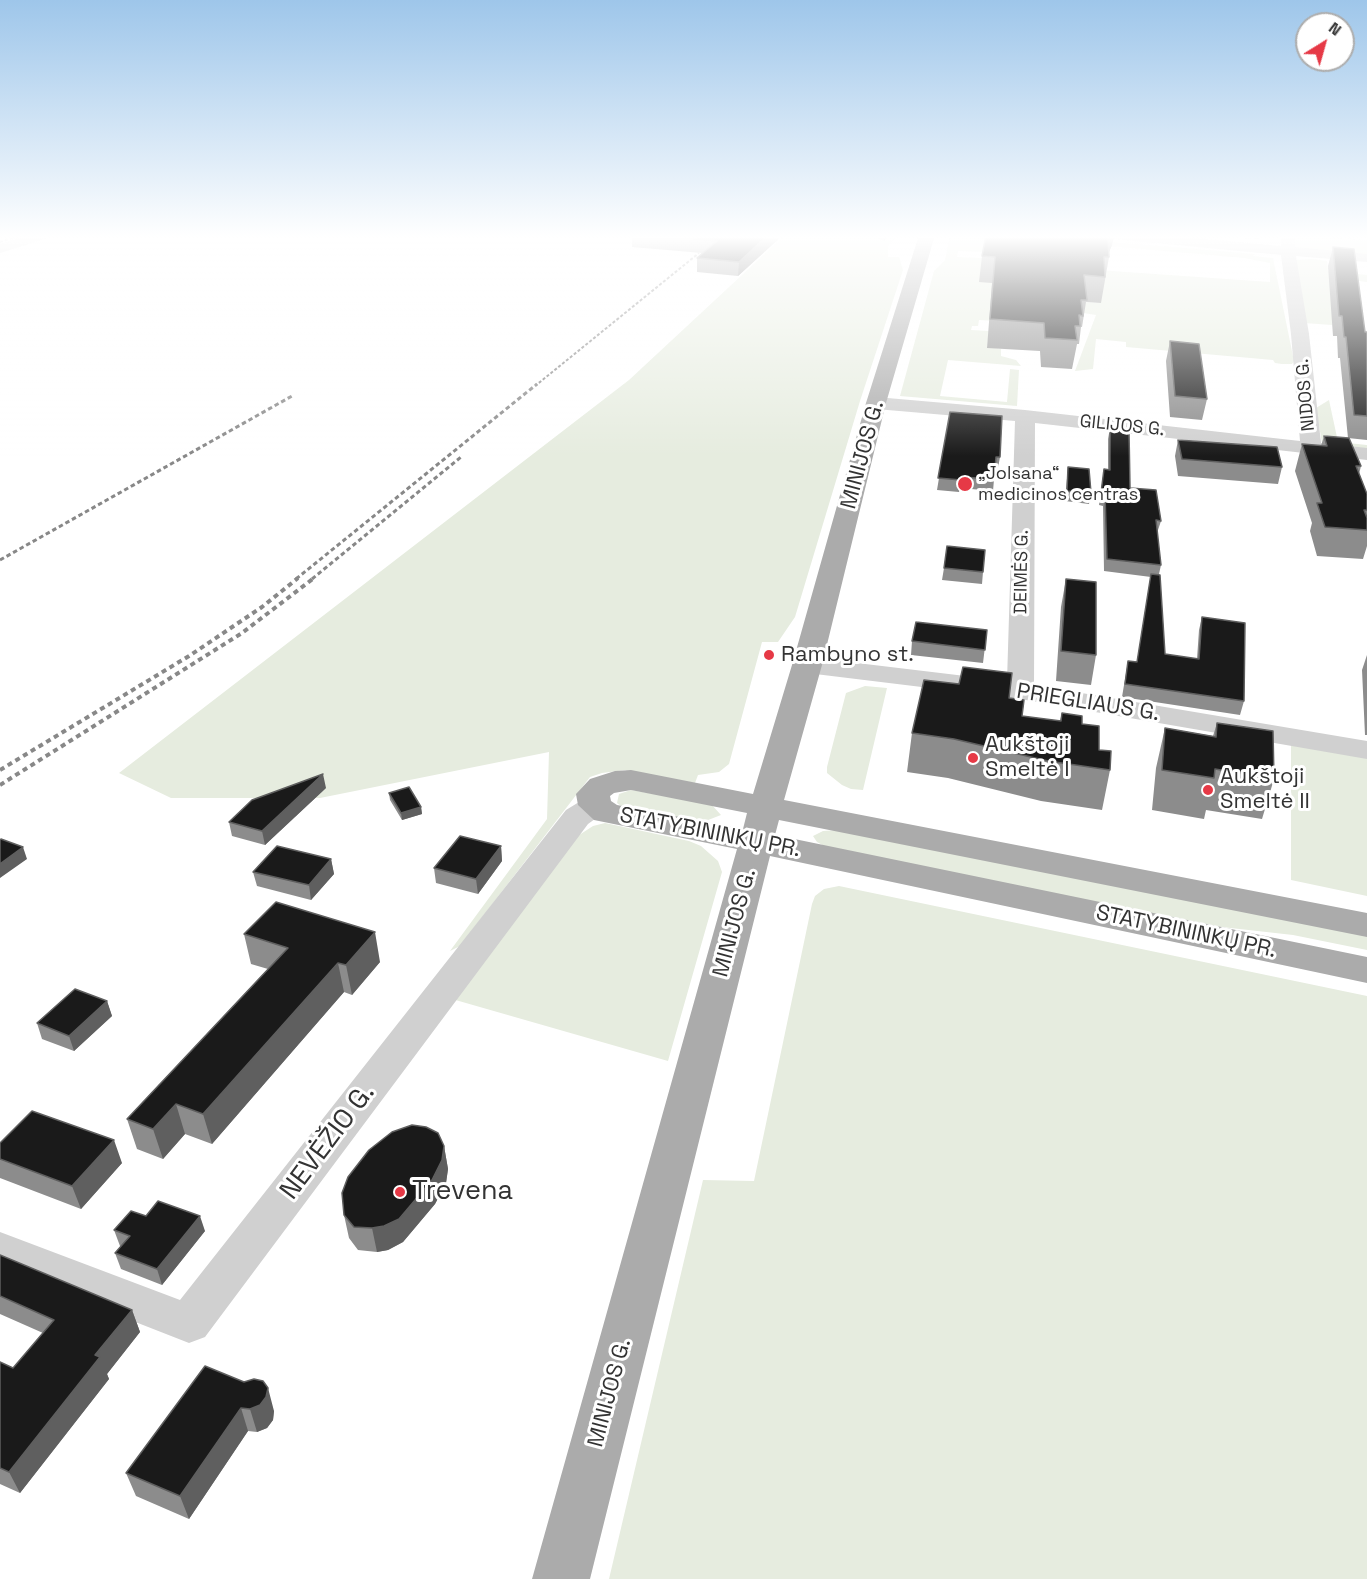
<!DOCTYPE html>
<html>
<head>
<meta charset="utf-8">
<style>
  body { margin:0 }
  #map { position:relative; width:1367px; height:1579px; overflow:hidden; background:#fff; font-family:"Space Grotesk",sans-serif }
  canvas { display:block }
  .north { position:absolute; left:1295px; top:12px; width:60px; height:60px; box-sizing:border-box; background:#fff; border:2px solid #adadad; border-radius:50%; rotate:37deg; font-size:16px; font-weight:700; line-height:24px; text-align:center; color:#333 }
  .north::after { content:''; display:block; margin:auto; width:21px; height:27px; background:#e63946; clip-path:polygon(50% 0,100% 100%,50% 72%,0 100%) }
</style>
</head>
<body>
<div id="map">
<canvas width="1367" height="1579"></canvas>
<div class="north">N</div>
</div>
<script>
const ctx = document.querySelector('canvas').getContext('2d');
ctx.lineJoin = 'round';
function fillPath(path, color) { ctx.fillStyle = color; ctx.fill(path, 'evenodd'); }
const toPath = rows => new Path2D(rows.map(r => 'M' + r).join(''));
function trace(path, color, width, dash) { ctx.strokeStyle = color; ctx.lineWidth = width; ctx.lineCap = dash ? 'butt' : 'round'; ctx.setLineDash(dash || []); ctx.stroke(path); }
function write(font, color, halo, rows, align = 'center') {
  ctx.font = font + ' "Space Grotesk",sans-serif'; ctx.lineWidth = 6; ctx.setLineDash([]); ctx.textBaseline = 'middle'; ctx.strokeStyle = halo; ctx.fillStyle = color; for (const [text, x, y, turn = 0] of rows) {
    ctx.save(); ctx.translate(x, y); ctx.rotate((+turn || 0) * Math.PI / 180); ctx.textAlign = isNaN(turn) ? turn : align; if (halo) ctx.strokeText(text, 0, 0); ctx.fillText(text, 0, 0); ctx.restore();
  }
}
const green = toPath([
  [785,235,898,235,888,246,888,257,899,257,903,270,860,401,795,617,778,642,762,642,729,764,719,772,698,775,695,783,625,770,602,773,590,777,460,946,450,951,547,819,549,752,320,798,171,798,119,773,629,380],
  [950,235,1039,240,1043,236,1255,254,1253,256,1273,258,1294,361,1292,364,1282,364,1275,363,1273,360,1126,347,1126,342,1096,339,1093,369,1075,371,1096,315,1083,313,1045,300,1101,303,1040,266,1270,282,1270,263,1244,258,1051,241,984,252,958,251,957,257,983,258,993,283,1016,322,979,320,978,326,972,326,971,330,989,331,987,347,1001,349,1001,356,1016,360,1021,366,948,360,940,396,1007,402,1010,369,1019,370,1017,406,900,396,934,271,945,260],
  [1292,235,1367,240,1367,256,1292,247],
  [1313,259,1327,261,1328,271,1367,275,1367,282,1352,280,1332,325,1304,323,1294,260],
  [1329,400,1338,442,1367,445,1367,449,1322,443,1316,408],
  [865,686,887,688,863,790,851,789,842,785,827,773,827,767,846,693],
  [1291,745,1367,757,1367,896,1291,880],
  [631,790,711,804,721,815,703,822,621,806,617,803,619,794],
  [605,823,689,841,701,846,718,861,722,872,668,1061,452,999,573,839,593,826],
  [838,830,1367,936,1367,950,1293,935,1195,924,826,847,817,842,813,836,823,831],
  [839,886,1367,996,1367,1579,609,1579,703,1180,754,1181,812,904,815,896,824,889]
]);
const minor = toPath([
  [28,235,50,235,48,238,0,253,0,244,28,235],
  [1106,235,1164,235,1281,246,1281,235,1295,235,1295,247,1367,254,1367,262,1296,256,1309,334,1321,443,1367,448,1367,460,1035,423,1034,685,1367,741,1367,759,1020,699,807,673,798,671,794,665,798,659,807,657,1007,681,1015,421,876,409,869,407,866,403,869,399,876,397,1025,410,1300,441,1291,334,1281,255,1113,239,1106,235],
  [595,796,606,799,610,805,606,811,588,824,205,1337,189,1343,0,1269,0,1232,180,1300,566,810,584,799,595,796]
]);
const major = toPath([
  [919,235,935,235,886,403,822,665,784,800,1367,913,1367,937,779,820,775,835,1367,957,1367,983,770,856,590,1579,532,1579,737,849,594,820,578,805,576,794,590,779,615,771,631,770,753,794,792,665,866,403,919,235],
  [631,790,747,813,743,829,617,805,611,801,610,796,614,793,631,790]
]);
const railFar2 = toPath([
  [0,242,22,235],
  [535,386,699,253]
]);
const railFar1 = toPath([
  [0,560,292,396],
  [296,579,537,384],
  [312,579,461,457]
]);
const rail = toPath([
  [0,770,189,656,262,607,298,578],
  [0,785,242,633,314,578]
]);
const wall = toPath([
  [632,235,783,235,738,276,697,272,697,258,702,253,632,247],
  [878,235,888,235,884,241,878,238],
  [1231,235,1259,235,1258,239,1231,237],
  [1112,245,1109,252,1109,257,1101,303,1086,302,1082,327,1081,327,1079,344,1077,344,1072,369,1041,367,1040,351,987,348,992,283,979,282,982,256],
  [1333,247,1365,332,1367,332,1367,440,1348,438,1340,358,1338,358,1337,336,1333,336,1328,266],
  [1170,341,1207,399,1202,420,1170,417,1166,361],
  [950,412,1000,457,998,468,995,468,993,491,960,488,959,492,937,490],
  [1110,428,1130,488,1161,521,1157,533,1161,565,1159,574,1165,654,1197,659,1199,630,1202,617,1244,701,1240,715,1122,697,1128,661,1137,662,1151,577,1104,571,1103,506,1099,505,1104,469,1108,469,1108,439],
  [1324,436,1361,466,1359,474,1367,494,1367,546,1363,559,1317,556,1310,531,1312,523,1295,471,1302,444,1321,446],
  [1178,440,1282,467,1278,484,1178,476,1175,456],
  [1068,467,1091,493,1089,504,1065,501],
  [944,568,983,572,982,584,942,580],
  [1066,579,1096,655,1091,685,1056,681,1061,607],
  [987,630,983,663,911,655,912,641],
  [1367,655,1367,735,1365,735,1362,670],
  [1009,698,1022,716,1060,721,1062,713,1082,724,1099,750,1110,770,1102,810,1041,801,948,778,907,772,912,733],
  [1217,723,1274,779,1262,819,1206,810,1204,819,1152,810,1156,768,1165,728,1213,736],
  [326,788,265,845,232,836,229,822],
  [389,793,421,807,422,814,402,820,390,800],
  [501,846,502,861,478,894,436,883,434,868],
  [331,859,334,874,311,900,257,886,253,872],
  [244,934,380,962,352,995,344,992,212,1144,185,1134,163,1159,137,1149,127,1119,268,969,251,964],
  [107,1001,112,1016,74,1051,42,1039,37,1023],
  [0,1143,122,1163,81,1209,0,1178],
  [444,1146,448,1169,446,1183,435,1204,403,1242,388,1250,377,1252,358,1250,349,1238,344,1215],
  [146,1216,205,1231,162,1285,121,1269,115,1253,121,1246,120,1246,114,1230],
  [0,1255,132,1310,140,1332,107,1374,109,1379,20,1493,0,1484,0,1362,13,1368,43,1333,0,1314],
  [205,1366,274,1411,273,1420,267,1428,257,1432,248,1431,189,1519,136,1496,126,1473]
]);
const shadedWall = toPath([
  [768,235,783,235,738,276,739,262],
  [884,235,888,235,884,241],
  [1109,235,1114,235,1112,245,1107,257,1108,238],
  [323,774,326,788,265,845,262,831],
  [421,807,422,814,402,820,401,813],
  [501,846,502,861,478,894,476,879],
  [23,847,27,859,0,878,0,864],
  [331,859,334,874,311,900,309,885],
  [375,932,380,962,352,995,346,965],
  [338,963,344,992,212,1144,203,1114],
  [107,1001,112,1016,74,1051,69,1036],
  [176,1104,185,1134,163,1159,153,1129],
  [114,1140,122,1163,81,1209,72,1186],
  [444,1146,448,1169,446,1183,435,1204,403,1242,388,1250,377,1252,372,1228],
  [200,1216,205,1231,162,1285,157,1269],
  [132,1310,140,1332,107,1374,109,1379,20,1493,9,1472,95,1355],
  [268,1388,274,1411,273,1420,267,1428,257,1432,250,1409],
  [241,1408,248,1431,189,1519,180,1496]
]);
const building = toPath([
  [657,235,768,235,739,262,697,258,717,241,657,235],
  [986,235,1109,235,1108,238,1109,257,1104,257,1105,277,1084,275,1087,300,1081,300,1083,316,1079,315,1080,326,1075,326,1077,340,1045,338,1044,323,990,319,995,257,982,256,986,235],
  [1333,247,1354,249,1365,332,1367,332,1367,416,1354,415,1346,337,1344,337,1342,316,1339,316,1333,247],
  [1170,341,1199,344,1207,399,1175,396,1170,341],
  [950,412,1002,416,1000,457,996,457,994,479,961,477,961,480,938,478,950,412],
  [1110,428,1129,430,1130,488,1156,490,1161,521,1156,520,1161,565,1107,559,1105,494,1101,493,1104,469,1110,470,1110,428],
  [1324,436,1349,438,1361,466,1356,466,1367,494,1367,510,1364,510,1367,518,1367,530,1325,527,1317,503,1322,503,1302,444,1327,446,1324,436],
  [1178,440,1277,447,1282,467,1182,459,1178,440],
  [1068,467,1089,469,1091,493,1067,491,1068,467],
  [947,546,985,550,983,572,944,568,947,546],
  [1151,574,1160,575,1165,654,1199,659,1202,617,1245,623,1244,701,1125,684,1128,661,1137,662,1151,574],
  [1066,579,1096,582,1096,655,1061,651,1066,579],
  [916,622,987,630,985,650,912,641,916,622],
  [963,667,1012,673,1009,698,1024,700,1022,716,1061,721,1062,713,1082,716,1082,724,1099,726,1099,750,1111,751,1110,770,1048,761,954,739,912,733,924,680,959,684,963,667],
  [1217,723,1273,731,1274,779,1215,769,1214,778,1162,770,1165,728,1216,737,1217,723],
  [323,774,262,831,229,822,252,800,323,774],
  [409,787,421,807,401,813,389,793,409,787],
  [460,836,501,846,476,879,434,868,460,836],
  [1,839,23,847,0,864,0,840,1,839],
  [277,846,331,859,309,885,253,872,277,846],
  [276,902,375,932,346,965,338,963,203,1114,176,1104,153,1129,127,1119,288,948,244,934,276,902],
  [75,989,107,1001,69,1036,37,1023,75,989],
  [32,1111,114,1140,72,1186,0,1159,0,1143,32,1111],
  [412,1125,426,1127,438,1133,444,1146,442,1160,432,1180,399,1219,384,1226,372,1228,354,1227,344,1215,342,1193,348,1177,369,1150,392,1132,412,1125],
  [158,1201,200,1216,157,1269,115,1253,130,1236,114,1230,131,1211,146,1216,158,1201],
  [0,1255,132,1310,95,1355,100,1357,9,1472,0,1468,0,1362,13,1368,54,1320,0,1296,0,1255],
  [205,1366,244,1382,254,1379,263,1381,268,1388,266,1397,260,1405,250,1409,241,1408,180,1496,126,1473,205,1366]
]);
const markers = [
  [965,484,8,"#e63946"],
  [769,655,6,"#e63946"],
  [973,758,6,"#e63946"],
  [1208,790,6,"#e63946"],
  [400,1192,6,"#e63946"]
];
const farStreetnames = [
  ["NIDOS G.",1306,395,-95],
  ["GILIJOS G.",1122,426,6],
  ["DEIMĖS G.",1022,572,-89]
];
const farPoinames = [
  ["„Jolsana“",978,474],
  ["medicinos centras",978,495]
];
const streetNames = [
  ["MINIJOS G.",863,455,-75],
  ["PRIEGLIAUS G.",1088,703,9],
  ["STATYBININKŲ PR.",710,833,11],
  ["MINIJOS G.",735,923,-75],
  ["STATYBININKŲ PR.",1186,932,12],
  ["MINIJOS G.",610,1393,-75]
];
const poiNames = [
  ["Rambyno st.",781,655],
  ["Aukštoji",985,745],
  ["Smeltė I",985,770],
  ["Aukštoji",1220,777],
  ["Smeltė II",1220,802]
];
const nearStreetnames = [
  ["NEVĖŽIO G.",328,1142,-53]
];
const nearPoinames = [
  ["Trevena",412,1192]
];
fillPath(green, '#e6ecdf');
fillPath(minor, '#d0d0d0');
fillPath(major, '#ababab');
trace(railFar2, '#888', 2, [3, 2]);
trace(railFar1, '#888', 3, [4.5, 3]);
trace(rail, '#888', 4, [5, 4]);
fillPath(wall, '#8c8c8c');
fillPath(shadedWall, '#5f5f5f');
fillPath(building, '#1a1a1a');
trace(building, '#5f5f5f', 1.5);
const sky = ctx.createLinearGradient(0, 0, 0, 456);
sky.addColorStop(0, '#9ec6ea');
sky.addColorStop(0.52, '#fff');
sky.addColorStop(1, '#ffffff00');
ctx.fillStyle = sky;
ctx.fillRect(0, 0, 1367, 456);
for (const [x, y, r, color] of markers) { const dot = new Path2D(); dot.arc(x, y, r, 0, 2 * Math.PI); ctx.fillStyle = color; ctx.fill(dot); trace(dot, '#fff', 2); }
write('18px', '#333', '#fff', farStreetnames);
write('18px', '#333', '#fff', farPoinames, 'left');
write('22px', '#333', '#fff', streetNames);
write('22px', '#333', '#fff', poiNames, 'left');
write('27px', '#333', '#fff', nearStreetnames);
write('27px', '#333', '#fff', nearPoinames, 'left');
</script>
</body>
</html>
